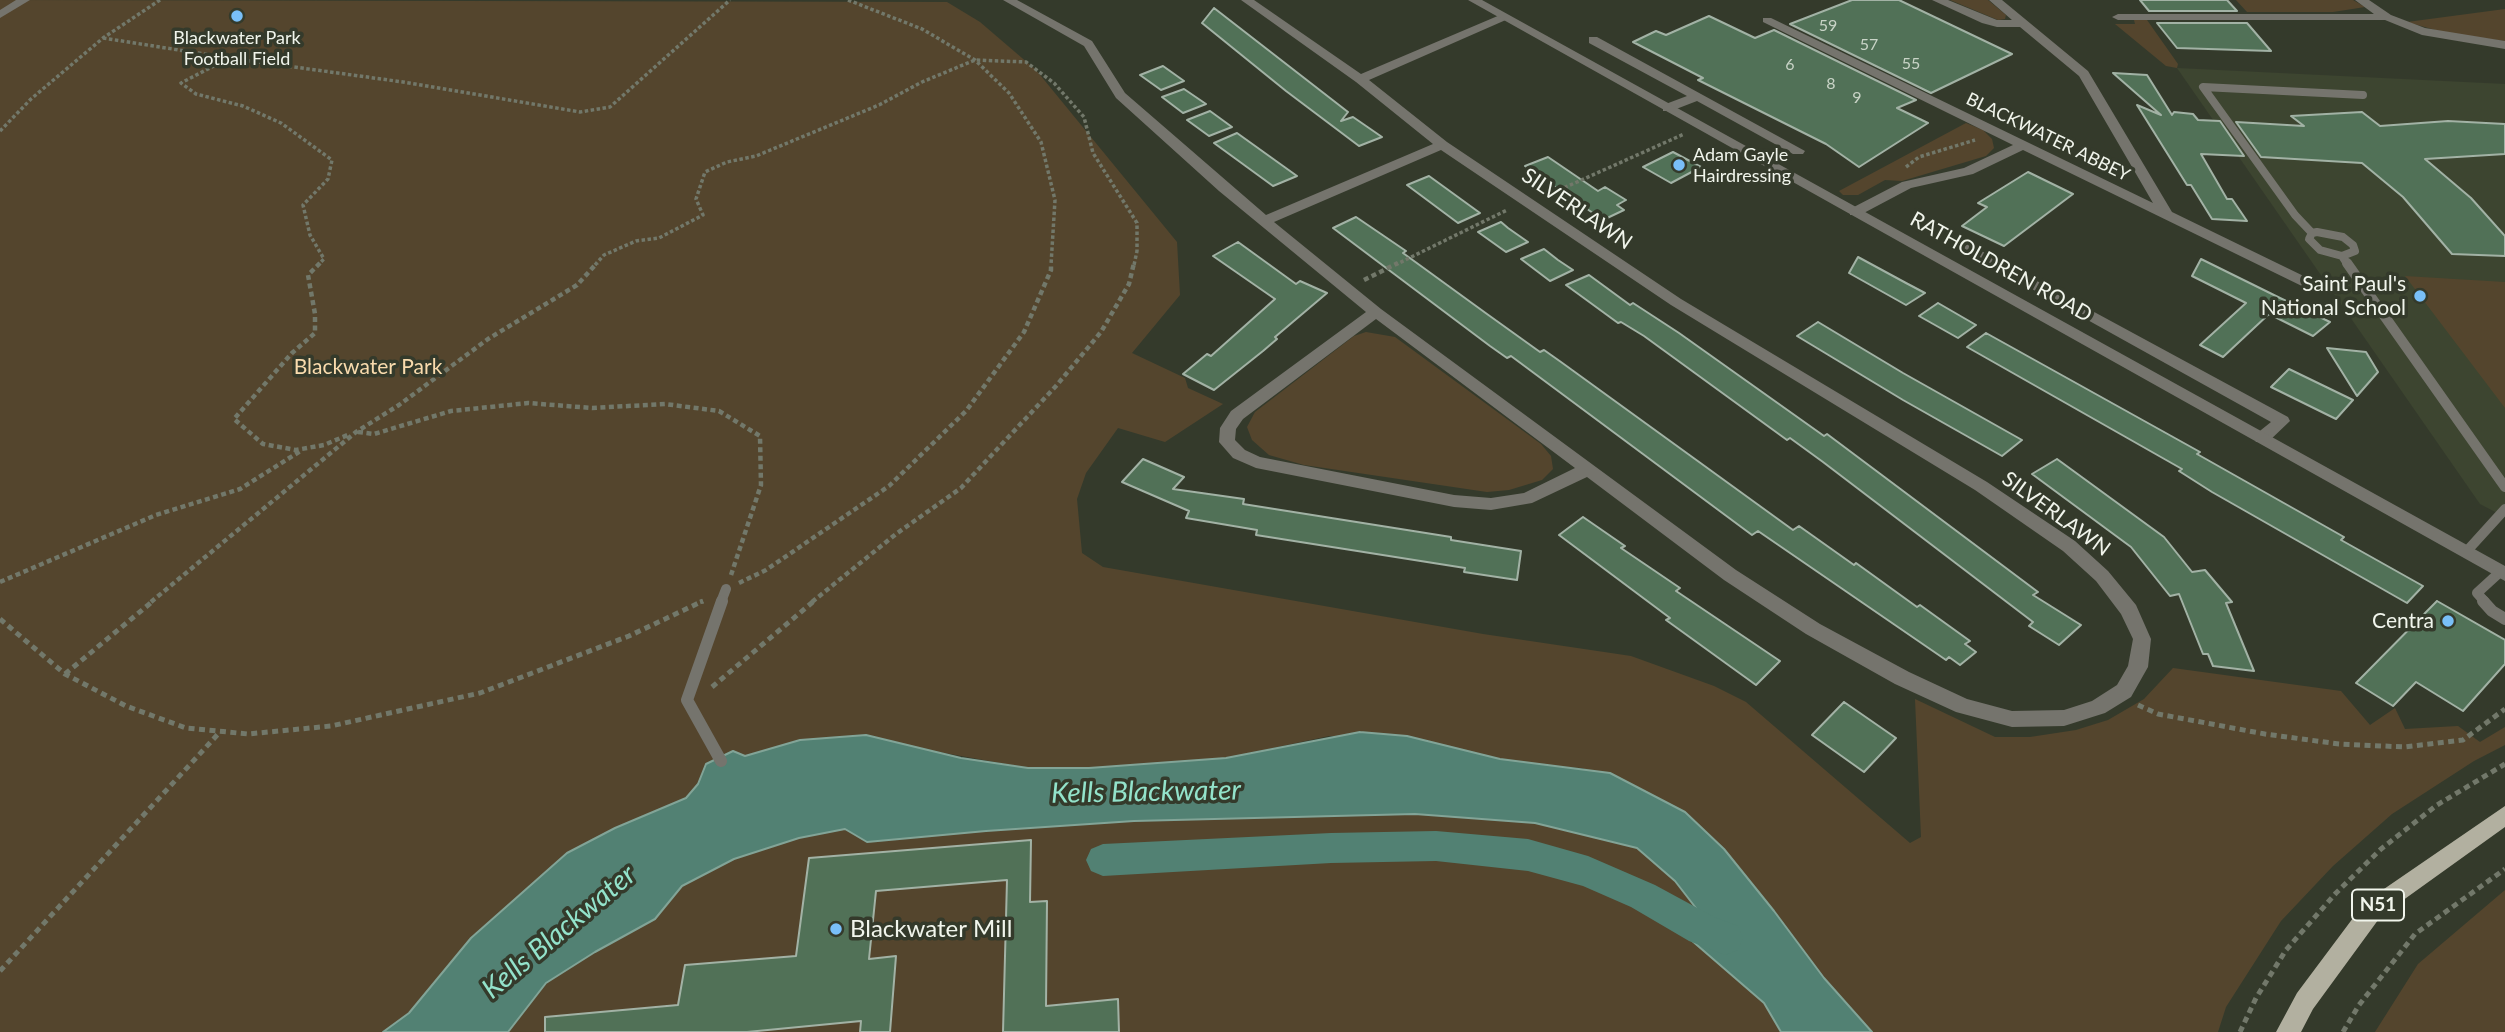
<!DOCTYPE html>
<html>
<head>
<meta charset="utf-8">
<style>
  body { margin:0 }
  canvas { display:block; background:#343a2b }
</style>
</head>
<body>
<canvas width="2505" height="1032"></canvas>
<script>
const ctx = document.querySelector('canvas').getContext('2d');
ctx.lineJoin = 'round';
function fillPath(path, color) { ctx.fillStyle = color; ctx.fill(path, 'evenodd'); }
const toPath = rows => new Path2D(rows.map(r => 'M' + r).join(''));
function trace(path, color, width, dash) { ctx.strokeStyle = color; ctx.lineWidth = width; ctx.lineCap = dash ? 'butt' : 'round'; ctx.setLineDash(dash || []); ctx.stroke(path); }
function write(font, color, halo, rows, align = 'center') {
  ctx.font = font + ' Lato,sans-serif'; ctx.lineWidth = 7; ctx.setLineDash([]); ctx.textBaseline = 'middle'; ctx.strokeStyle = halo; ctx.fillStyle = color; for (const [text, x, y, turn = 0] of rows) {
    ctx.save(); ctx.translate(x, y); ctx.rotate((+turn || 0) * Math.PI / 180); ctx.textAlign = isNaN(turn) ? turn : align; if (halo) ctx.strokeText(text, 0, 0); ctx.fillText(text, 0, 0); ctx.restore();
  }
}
const built = toPath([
  [2177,68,2505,84,2505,517,2480,504]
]);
const green = toPath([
  [0,0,947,2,980,22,1036,70,1177,242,1180,295,1132,353,1185,378,1188,388,1223,404,1165,442,1118,428,1086,473,1077,499,1082,553,1103,567,1483,634,1631,656,1714,686,1746,702,1910,843,1921,837,1915,699,1995,737,2030,737,2076,730,2108,720,2144,699,2173,668,2341,691,2370,725,2395,708,2405,729,2458,726,2480,742,2505,727,2505,745,2474,761,2392,814,2333,866,2281,921,2226,1007,2218,1032,1872,1032,1824,978,1774,911,1724,849,1685,812,1582,768,1545,766,1500,759,1407,736,1329,736,1226,758,1089,768,1028,768,900,745,800,740,745,756,706,764,698,784,686,798,615,828,567,853,471,938,409,1013,383,1032,0,1032],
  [1950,0,1988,0,2006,15,2005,19,1998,20],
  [2236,0,2353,0,2365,7,2333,12,2247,12],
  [2505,9,2505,41,2446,33,2407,22],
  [2134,20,2147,20,2178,64,2177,68,2166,66,2115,24,2135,24],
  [1966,123,1983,130,1992,139,1994,148,1986,156,1902,181,1885,180,1858,195,1843,195,1839,191],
  [2405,276,2505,282,2505,408],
  [1366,332,1395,337,1541,444,1551,456,1553,469,1542,480,1509,490,1487,492,1304,465,1269,455,1252,440,1247,427,1255,412,1354,336],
  [1415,814,1535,823,1638,848,1675,881,1699,912,1683,933,1764,1003,1781,1032,508,1032,546,983,595,952,655,919,681,886,734,859,799,838,845,829,867,842,986,831,1134,821],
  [2505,890,2505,1032,2375,1032,2418,964]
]);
const water = toPath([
  [1360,732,1407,736,1500,759,1610,773,1685,812,1724,849,1774,911,1824,978,1872,1032,1781,1032,1764,1003,1683,933,1699,912,1675,881,1637,848,1535,823,1415,814,1134,821,986,831,867,842,845,829,799,838,734,859,682,886,655,919,595,952,546,983,508,1032,383,1032,409,1013,471,938,567,853,615,828,686,798,698,784,706,764,733,751,745,756,800,740,866,735,961,758,1028,768,1089,768,1226,758,1360,732]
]);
const canal = toPath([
  [1436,831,1528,839,1588,856,1655,885,1714,917,1738,926,1743,938,1738,950,1725,955,1689,941,1631,907,1583,886,1528,871,1436,861,1331,863,1103,876,1091,871,1086,860,1091,849,1103,844,1331,833,1436,831]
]);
const building = toPath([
  [1852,0,1899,0,2012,54,1931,93,1790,24,1852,0],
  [2140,0,2227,0,2237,11,2149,11,2140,0],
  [1214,8,1348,112,1341,121,1353,117,1382,137,1359,146,1286,91,1202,23,1214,8],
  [1709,16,1755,38,1774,30,1916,100,1897,108,1928,123,1859,167,1826,144,1698,80,1703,78,1633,42,1656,31,1666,35,1709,16],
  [2157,23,2247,23,2271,51,2177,48,2157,23],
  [1163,66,1184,81,1161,90,1140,75,1163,66],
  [2113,73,2147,75,2172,115,2174,112,2193,114,2198,120,2220,121,2244,156,2201,154,2227,199,2232,199,2247,221,2212,219,2191,185,2187,185,2137,105,2161,115,2113,73],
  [1184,89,1206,104,1183,113,1162,97,1184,89],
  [1210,111,1232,127,1209,136,1187,120,1210,111],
  [2362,112,2380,126,2448,121,2505,124,2505,154,2425,159,2471,198,2505,236,2505,256,2452,254,2403,197,2362,163,2261,157,2236,122,2304,126,2291,116,2362,112],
  [1237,133,1297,176,1273,186,1214,143,1237,133],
  [1673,152,1701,167,1671,183,1643,167,1673,152],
  [1548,157,1598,191,1605,187,1626,200,1617,205,1624,210,1603,220,1525,166,1548,157],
  [2028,172,2073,194,2004,246,1962,226,1987,207,1978,203,2028,172],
  [1429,176,1480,213,1458,223,1407,185,1429,176],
  [1356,217,1406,251,1403,253,1487,314,1540,352,1544,350,1561,362,1793,530,1799,526,1854,565,1856,563,1917,607,1920,605,1970,641,1965,644,1976,652,1960,665,1949,657,1946,660,1758,531,1752,535,1511,356,1507,358,1490,346,1333,228,1356,217],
  [1501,222,1508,228,1528,242,1506,252,1478,232,1501,222],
  [1238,242,1296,284,1300,281,1327,293,1275,337,1277,339,1263,351,1214,390,1183,374,1207,354,1211,356,1275,299,1213,256,1238,242],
  [1544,249,1558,260,1573,270,1550,281,1521,259,1544,249],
  [1858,257,1906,283,1925,293,1906,305,1849,273,1858,257],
  [2201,259,2280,298,2330,322,2313,336,2269,314,2223,357,2200,345,2246,303,2192,276,2201,259],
  [1589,275,1630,305,1633,303,1679,333,1824,436,1827,434,2038,592,2033,595,2081,625,2059,645,2029,626,2033,622,1823,462,1790,438,1787,440,1644,336,1621,322,1618,323,1566,285,1589,275],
  [1938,303,1976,325,1958,338,1919,316,1938,303],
  [1818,322,1903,373,2022,440,2002,456,1903,400,1797,336,1818,322],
  [1986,333,2200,452,2197,454,2344,537,2341,540,2423,586,2407,603,2212,492,2179,471,2182,469,1967,347,1986,333],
  [2327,348,2366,352,2378,372,2357,396,2327,348],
  [2289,369,2353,400,2336,419,2271,387,2289,369],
  [1143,459,1184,477,1173,489,1244,499,1243,504,1451,537,1451,540,1521,551,1517,580,1464,572,1465,568,1256,535,1257,530,1186,518,1189,511,1122,482,1143,459],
  [2057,459,2164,537,2192,572,2205,570,2232,602,2226,603,2254,671,2213,666,2208,654,2203,654,2179,594,2170,596,2131,547,2032,474,2057,459],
  [1583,517,1625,546,1621,548,1680,588,1676,591,1780,661,1756,685,1666,620,1670,618,1559,535,1583,517],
  [2437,601,2505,640,2505,664,2463,711,2416,682,2393,706,2356,683,2437,601],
  [1844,702,1896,738,1864,772,1812,735,1844,702],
  [1031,840,1030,902,1047,901,1046,1006,1118,999,1119,1032,1003,1032,1007,880,876,891,869,959,896,956,890,1032,860,1032,861,1021,747,1032,545,1032,545,1017,678,1005,685,965,796,956,809,858,1031,840]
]);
const pathFar2 = toPath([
  [848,0,922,29,975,60,1009,93,1041,142,1055,200,1051,265],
  [103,38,229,58,181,83,196,94,243,106,281,123,332,160,328,179,303,205,310,235,324,259,318,265],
  [229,58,403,82,580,112,610,107,730,0],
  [0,131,31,99,103,38,160,0],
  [1906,167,1919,157,1975,140],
  [1548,195,1684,134],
  [595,265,604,255,636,241,659,238,703,215,696,199,705,172,727,162,756,156,879,105,922,82,975,60,1026,62,1054,83,1084,117,1093,153,1137,223,1137,251,1134,265],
  [1395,265,1507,210]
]);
const pathFar1 = toPath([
  [320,263,308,275,315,314,315,333,292,353,234,419,263,444,296,450,324,445,350,434],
  [1364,280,1398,263],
  [358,432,374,434,451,411,528,403,592,408,665,404,719,411,760,436,761,485,731,575],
  [0,582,156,515,240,489,302,450],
  [739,583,766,570,889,486,966,411,1024,332,1051,270,1051,263],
  [151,602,356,432,399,405,488,339,577,285,597,263],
  [700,602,703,601],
  [812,602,896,534,961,488,1056,386,1101,332,1129,284,1134,263]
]);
const path = toPath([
  [0,619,65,674,126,706,186,728,248,734,331,726,480,693,629,636,703,601],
  [65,674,153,601],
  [712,687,814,601],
  [2138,705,2158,714,2265,734,2339,744,2405,747,2463,740,2505,709],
  [0,971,219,733],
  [2240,1032,2256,998,2286,950,2336,893,2381,849,2437,805,2505,764],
  [2343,1032,2359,1005,2415,934,2505,869]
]);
const serviceFar2 = toPath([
  [2317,232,2343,237,2353,245,2355,251,2342,256,2320,250,2309,239,2312,233,2317,232],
  [2312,233,2295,215,2203,87,2363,95],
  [2342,256,2348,265]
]);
const serviceFar1 = toPath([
  [2347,263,2505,487],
  [2466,552,2505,509],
  [721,602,726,589],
  [2485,602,2477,593,2500,572]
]);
const service = toPath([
  [2483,601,2492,611,2505,619],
  [721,761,687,700,722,601]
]);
const minor = toPath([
  [1003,0,1017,0,1092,41,1125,93,1266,215,1433,144,1356,82,1241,0,1254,0,1361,74,1500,15,1508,15,1508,19,1369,80,1447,142,1681,299,1987,482,2075,541,2108,571,2136,605,2151,639,2148,667,2131,697,2105,713,2064,726,2012,727,1956,712,1895,684,1806,634,1724,580,1587,477,1532,503,1491,510,1454,507,1256,468,1233,458,1219,442,1220,428,1231,411,1366,312,1219,191,1116,98,1084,46,1003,0],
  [1441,150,1671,305,1975,490,2063,551,2096,581,2121,614,2133,639,2128,666,2117,685,2092,701,2064,710,2012,711,1967,699,1909,672,1820,624,1736,570,1381,309,1274,222,1441,150],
  [1376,319,1575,468,1524,493,1491,498,1454,495,1260,457,1245,450,1235,440,1236,429,1243,419,1376,319],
  [1932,0,1948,0,1997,20,2012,20,1989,0,2002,0,2088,71,2172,212,2318,283,2320,286,2318,289,2308,289,2023,150,1973,174,1911,188,1860,215,1850,215,1850,209,1902,182,1964,168,2013,145,1763,22,1763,18,1771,18,2153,203,2079,76,2020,27,1997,27,1982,23,1932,0],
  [2355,0,2369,0,2391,15,2425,28,2505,41,2505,49,2422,35,2385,20,2118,20,2112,17,2118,14,2374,14,2355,0],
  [1589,37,1597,37,1805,151,1803,154,1793,154,1697,101,1671,111,1663,111,1663,105,1687,96,1589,43,1589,37],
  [1965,242,2288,417,2290,421,2268,442,2256,442,2254,438,2256,434,2271,422,1960,249,1958,246,1965,242]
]);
const tertiary = toPath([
  [16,0,30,0,0,18,0,10,16,0],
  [1468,0,1482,0,2505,566,2505,581,1468,0]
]);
const primary = toPath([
  [2505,806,2505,827,2381,916,2313,1009,2301,1032,2276,1032,2297,993,2365,902,2505,806]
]);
const markers = [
  [237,16,7,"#79bff8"],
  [1679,165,7,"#79bff8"],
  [2420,296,7,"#79bff8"],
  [2448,621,7,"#79bff8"],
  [836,929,7,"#79bff8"]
];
const farNumbernames = [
  ["59",1828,26],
  ["57",1869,45],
  ["55",1911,64],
  ["6",1790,65],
  ["8",1831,84],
  ["9",1857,98]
];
const farPoinames = [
  ["Blackwater Park",237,38],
  ["Football Field",237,59],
  ["Adam Gayle",1693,155,"left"],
  ["Hairdressing",1693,176,"left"]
];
const farStreetnames = [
  ["BLACKWATER ABBEY",2048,137,26]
];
const shields = [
  [2378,905,52]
];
const shieldNames = [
  ["N51",2378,905]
];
const streetNames = [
  ["SILVERLAWN",1577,209,34],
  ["RATHOLDREN ROAD",2001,267,29],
  ["SILVERLAWN",2056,514,36]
];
const poiNames = [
  ["Saint Paul's",2406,284],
  ["National School",2406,308],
  ["Centra",2434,621]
];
const parkNames = [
  ["Blackwater Park",368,367]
];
const nearPoinames = [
  ["Blackwater Mill",850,929]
];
const nearWaternames = [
  ["Kells Blackwater",1146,792,-1],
  ["Kells Blackwater",559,932,-40]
];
fillPath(built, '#3d4530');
fillPath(green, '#54452d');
fillPath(water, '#528173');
trace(water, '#82a497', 2);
fillPath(canal, '#528173');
fillPath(building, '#517157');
trace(building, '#a2b2a5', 2);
trace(pathFar2, '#72786a', 3.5, [3.5, 2.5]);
trace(pathFar1, '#72786a', 4.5, [5, 3.5]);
trace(path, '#72786a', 5, [6, 4.5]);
trace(serviceFar2, '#75746d', 8);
trace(serviceFar1, '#75746d', 10);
trace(service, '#75746d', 12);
fillPath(minor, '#75746d');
fillPath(tertiary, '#75746d');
fillPath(primary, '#b2b0a0');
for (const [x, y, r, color] of markers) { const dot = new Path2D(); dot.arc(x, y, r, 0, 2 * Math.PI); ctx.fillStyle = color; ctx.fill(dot); trace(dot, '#343a2b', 2.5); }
write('16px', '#c9d4c7', null, farNumbernames);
write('18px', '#f1f5ec', '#343a2b', farPoinames);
write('18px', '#f1f5ec', '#343a2b', farStreetnames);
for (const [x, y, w] of shields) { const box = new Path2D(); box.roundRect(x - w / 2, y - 15.5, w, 31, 5); ctx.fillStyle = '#343a2b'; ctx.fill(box); trace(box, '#f1f5ec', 2); }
write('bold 19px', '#f1f5ec', null, shieldNames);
write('21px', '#f1f5ec', '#343a2b', streetNames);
write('21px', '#f1f5ec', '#343a2b', poiNames, 'right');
write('21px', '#f9dbad', '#343a2b', parkNames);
write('24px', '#f1f5ec', '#343a2b', nearPoinames, 'left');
write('italic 28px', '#93e3cb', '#343a2b', nearWaternames);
</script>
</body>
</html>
